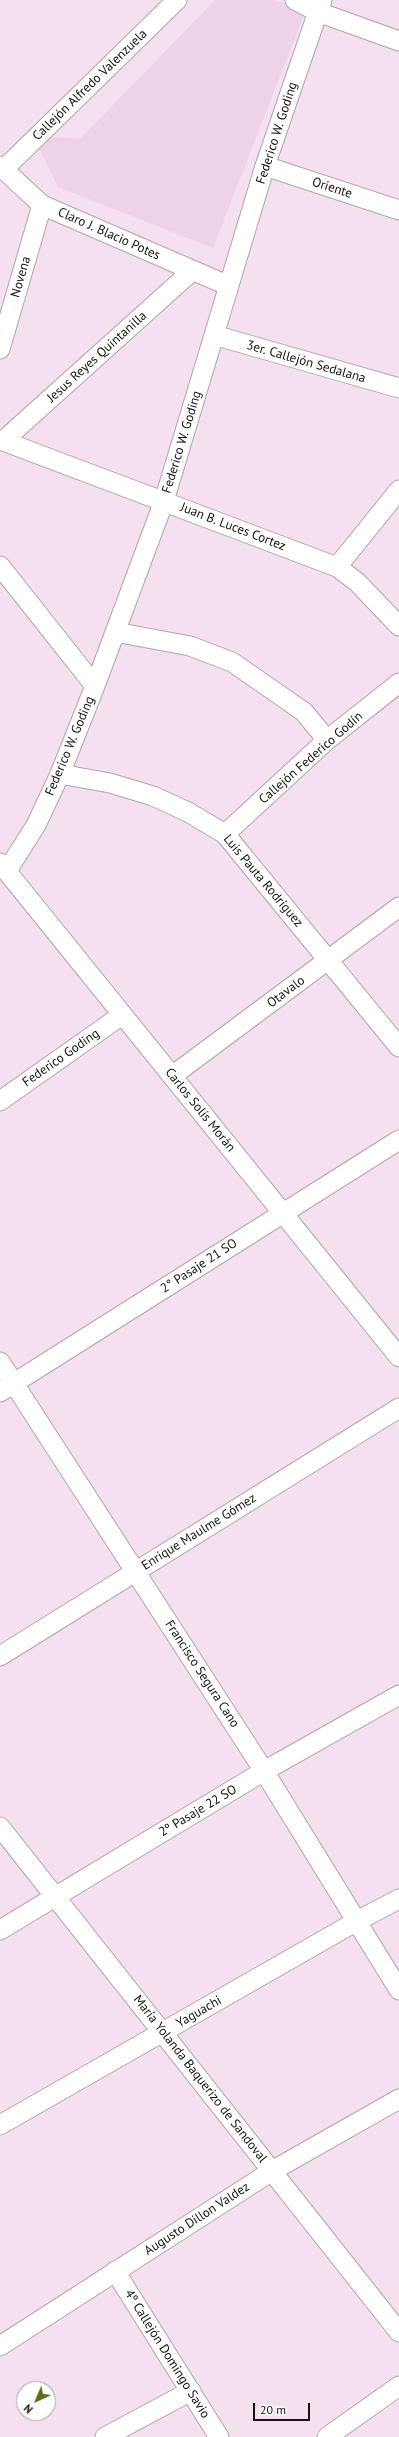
<!DOCTYPE html>
<html>
<head>
<meta charset="utf-8">
<style>
  body { margin:0 }
  #map { position:relative; width:399px; height:2437px; overflow:hidden; background:#f5e0f0; font-family:"PT Sans",sans-serif }
  canvas { display:block }
  .north { position:absolute; left:16px; top:2381px; width:40px; height:40px; box-sizing:border-box; background:#fff; border:1px solid #a2a0a2; border-radius:50%; rotate:224deg; font-size:11px; font-weight:700; line-height:16px; text-align:center; color:#171116 }
  .north::after { content:''; display:block; margin:auto; width:14px; height:18px; background:#586b19; clip-path:polygon(50% 0,100% 100%,50% 72%,0 100%) }
  .scale { position:absolute; left:253px; top:2403px; width:57px; height:18px; box-sizing:border-box; border:2px solid #171116; border-top:0; padding-left:5px; font-size:12px; line-height:14px; white-space:nowrap; color:#171116; -webkit-text-stroke:3px #fff; paint-order:stroke }
</style>
</head>
<body>
<div id="map">
<canvas width="399" height="2437"></canvas>
<div class="north">N</div>
<div class="scale">20 m</div>
</div>
<script>
const ctx = document.querySelector('canvas').getContext('2d');
ctx.lineJoin = 'round';
function fillPath(path, color) { ctx.fillStyle = color; ctx.fill(path, 'evenodd'); }
const toPath = rows => new Path2D(rows.map(r => 'M' + r).join(''));
function trace(path, color, width, dash) { ctx.strokeStyle = color; ctx.lineWidth = width; ctx.lineCap = dash ? 'butt' : 'round'; ctx.setLineDash(dash || []); ctx.stroke(path); }
function write(font, color, halo, rows, align = 'center') {
  ctx.font = font + ' "PT Sans",sans-serif'; ctx.lineWidth = 4; ctx.setLineDash([]); ctx.textBaseline = 'middle'; ctx.strokeStyle = halo; ctx.fillStyle = color; for (const [text, x, y, turn = 0] of rows) {
    ctx.save(); ctx.translate(x, y); ctx.rotate((+turn || 0) * Math.PI / 180); ctx.textAlign = isNaN(turn) ? turn : align; if (halo) ctx.strokeText(text, 0, 0); ctx.fillText(text, 0, 0); ctx.restore();
  }
}
const built = toPath([
  [215,0,275,0,305,12,213,248,58,187,38,146,50,137,80,139]
]);
const street = toPath([
  [295,0,318,12,399,41],
  [0,166,42,205,229,286],
  [265,166,399,210],
  [3,170,177,0],
  [214,335,399,388],
  [0,349,42,205],
  [0,440,3,441,192,271],
  [3,441,337,567,357,582,399,626],
  [0,566,95,686],
  [337,567,399,490],
  [115,632,190,646,232,662,304,712,327,740],
  [60,774,110,783,153,796,188,812,225,834,399,1047],
  [225,834,327,740,399,683],
  [0,863,399,1357],
  [7,871,36,825,60,774,95,686,164,501,265,166,322,0],
  [172,1076,399,907],
  [0,1101,122,1015],
  [0,1362,264,1771,399,1990],
  [0,1392,399,1140],
  [0,1656,399,1408],
  [0,1827,399,2332],
  [0,1930,264,1771,399,1695],
  [0,2125,357,1921,399,1899],
  [115,2271,219,2437],
  [0,2346,272,2171,399,2099],
  [105,2437,191,2391],
  [327,2437,399,2386]
]);
const streetNames = [
  ["Callejón Alfredo Valenzuela",90,85,-44],
  ["Federico W. Goding",277,133,-72],
  ["Oriente",332,188,18],
  ["Claro J. Blacio Potes",109,234,24],
  ["Novena",21,277,-74],
  ["Jesus Reyes Quintanilla",97,357,-42],
  ["3er. Callejón Sedalana",306,362,16],
  ["Federico W. Goding",182,442,-73],
  ["Juan B. Luces Cortez",233,527,21],
  ["Federico W. Goding",70,746,-67],
  ["Callejón Federico Godín",311,758,-41],
  ["Luis Pauta Rodríguez",263,881,50],
  ["Otavalo",286,992,-37],
  ["Federico Goding",61,1058,-35],
  ["Carlos Solís Morán",200,1110,51],
  ["2° Pasaje 21 SO",199,1266,-33],
  ["Enrique Maulme Gómez",199,1532,-32],
  ["Francisco Segura Cano",202,1674,57],
  ["2º Pasaje 22 SO",198,1811,-31],
  ["Yaguachi",199,2012,-30],
  ["María Yolanda Baquerizo de Sandoval",200,2079,52],
  ["Augusto Dillon Valdez",197,2219,-33],
  ["4º Callejón Domingo Savio",167,2354,58]
];
fillPath(built, '#edd2e8');
trace(street, '#b4a1b1', 21);
trace(street, '#fff', 19);
write('13px', '#171116', '#fff', streetNames);
</script>
</body>
</html>
